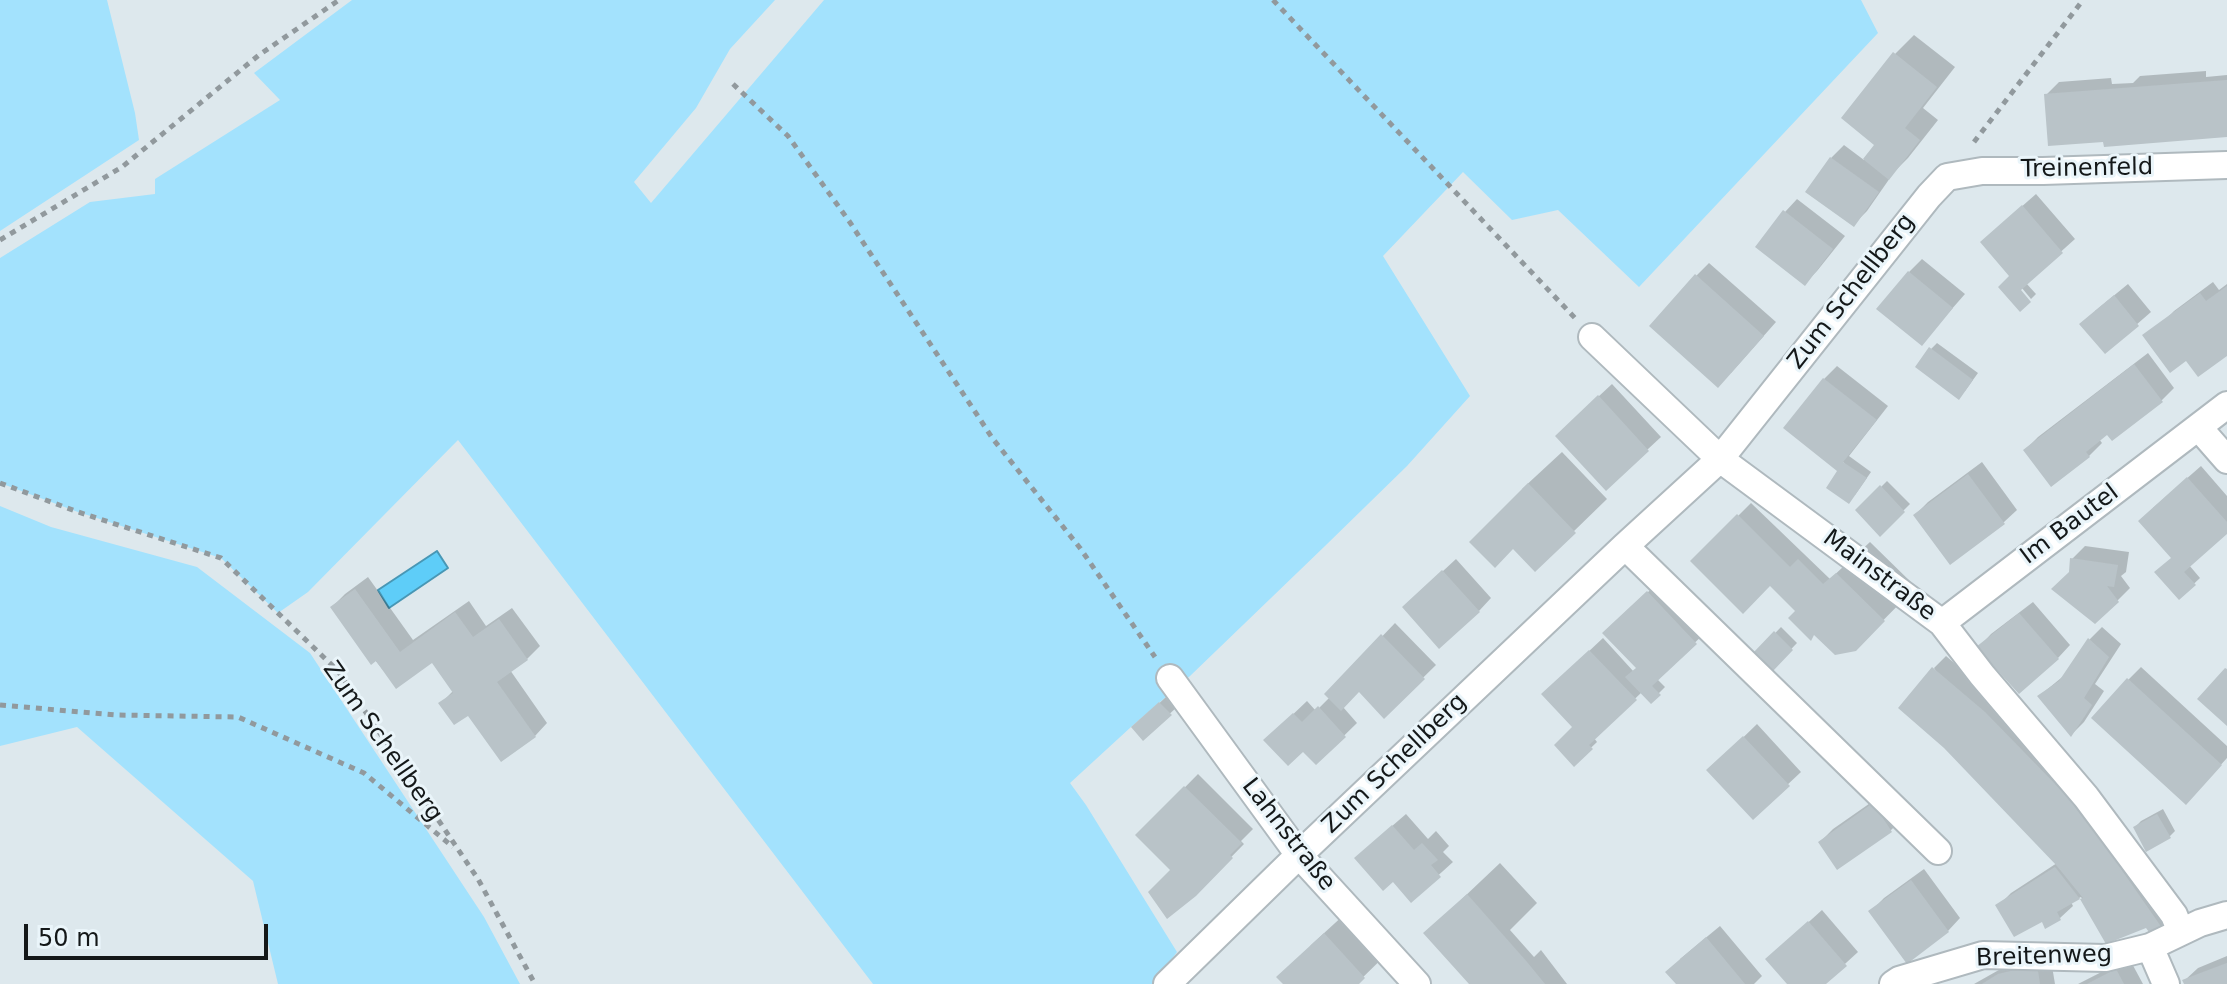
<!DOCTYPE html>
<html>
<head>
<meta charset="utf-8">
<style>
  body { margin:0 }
  #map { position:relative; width:2227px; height:984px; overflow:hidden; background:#dde8ed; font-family:"DejaVu Sans",sans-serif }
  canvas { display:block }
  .scale { position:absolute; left:24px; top:924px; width:244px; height:36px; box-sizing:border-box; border:4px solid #141819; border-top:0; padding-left:10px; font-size:24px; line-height:28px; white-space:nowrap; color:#141819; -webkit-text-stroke:6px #eaf5fa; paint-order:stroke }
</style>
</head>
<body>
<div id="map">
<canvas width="2227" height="984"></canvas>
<div class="scale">50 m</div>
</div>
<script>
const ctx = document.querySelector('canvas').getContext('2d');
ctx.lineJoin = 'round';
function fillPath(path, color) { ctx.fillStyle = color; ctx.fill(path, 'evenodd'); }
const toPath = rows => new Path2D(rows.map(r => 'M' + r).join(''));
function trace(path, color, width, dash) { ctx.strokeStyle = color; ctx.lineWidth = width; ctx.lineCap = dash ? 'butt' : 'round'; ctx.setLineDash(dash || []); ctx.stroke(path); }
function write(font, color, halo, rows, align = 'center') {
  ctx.font = font + ' "DejaVu Sans",sans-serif'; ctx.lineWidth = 6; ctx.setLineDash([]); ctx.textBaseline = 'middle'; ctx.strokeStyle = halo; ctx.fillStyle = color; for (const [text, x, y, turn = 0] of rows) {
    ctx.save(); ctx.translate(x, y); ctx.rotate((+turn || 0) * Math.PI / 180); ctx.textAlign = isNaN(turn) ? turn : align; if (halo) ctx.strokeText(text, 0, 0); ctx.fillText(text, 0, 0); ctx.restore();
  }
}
const green = toPath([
  [0,0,107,0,135,113,139,140,0,231],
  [352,0,775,0,730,49,696,108,634,182,651,203,824,0,1861,0,1878,33,1639,287,1558,210,1512,220,1463,172,1383,256,1470,396,1407,466,1325,546,1190,676,1131,727,1070,783,1086,805,1177,952,1153,984,873,984,458,440,308,592,278,613,221,558,78,512,0,483,0,258,90,202,155,194,155,179,280,100,254,73],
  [0,506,51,527,197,567,310,653,484,917,520,984,278,984,253,881,77,727,0,746]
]);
const water = toPath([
  [437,551,448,568,389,608,378,590,437,551]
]);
const shadow = toPath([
  [1914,35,1955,67,1923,108,1938,120,1908,158,1889,177,1890,178,1867,211,1854,224,1831,158,1844,145,1864,160,1877,144,1895,54],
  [2206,71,2206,77,2227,75,2227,134,2105,137,2046,95,2059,82,2111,78,2112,84,2133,83,2140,76],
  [2036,194,2075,239,2026,283,2036,294,2031,299,2012,276,1995,230],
  [1797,199,1845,236,1817,271,1804,284,1785,212],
  [1922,259,1965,294,1922,343,1909,272],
  [1709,263,1776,322,1731,373,1696,276],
  [2213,282,2219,290,2227,284,2227,354,2164,321,2174,311],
  [2128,284,2151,312,2105,352,2095,311],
  [1937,343,1978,373,1965,391,1931,349],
  [2148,353,2174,388,2162,400,2107,432,2099,439,2102,443,2089,456,2052,484,2025,450,2038,437],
  [1837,366,1888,406,1849,456,1871,472,1855,495,1845,464,1843,462,1837,468,1824,379],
  [1612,384,1661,437,1606,488,1570,423],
  [1562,452,1607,499,1535,569,1522,489],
  [1982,462,2017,510,2004,522,1950,562,1915,515,1928,502],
  [2201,466,2227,496,2227,532,2189,565,2200,578,2180,597,2173,557,2153,508],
  [1887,481,1910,504,1880,534,1858,510],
  [1751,503,1830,579,1870,542,1916,587,1855,649,1797,611,1771,583,1693,561],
  [2085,546,2129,552,2126,572,2121,576,2130,588,2117,601,2071,572,2072,559],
  [1456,559,1491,598,1479,611,1417,595],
  [368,577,413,640,469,601,486,626,512,608,540,646,527,659,510,670,547,723,535,736,441,703,454,690,433,660,396,686,332,607,345,594],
  [1661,580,1708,630,1657,679,1665,687,1651,701,1642,692,1594,738,1597,742,1574,764,1575,727,1556,682,1603,638,1634,672,1638,668,1618,620],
  [2033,602,2070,645,2058,658,1979,647,1991,634],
  [1395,623,1436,665,1384,716,1359,690,1343,707,1357,723,1316,763,1303,749,1266,740,1307,701,1316,711,1330,697,1327,694],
  [1781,627,1797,643,1773,668,1756,653],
  [2102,627,2121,644,2095,684,2104,691,2084,722,2072,734,2039,696,2066,674,2089,640],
  [1946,656,1997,699,2174,914,2161,927,2147,925,2107,942,2081,897,2071,902,2073,906,2060,918,2042,920,1998,906,2011,893,2057,863,1934,668],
  [2141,667,2227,746,2227,758,2199,789,2128,680],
  [1166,697,1176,708,1143,738,1133,727],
  [1757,724,1801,772,1753,817,1722,758],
  [1198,774,1253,829,1241,841,1244,844,1195,894,1138,835],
  [1886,792,1904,818,1891,830,1838,867,1820,842,1833,829],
  [2163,809,2175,831,2169,837,2135,827,2141,821],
  [1406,814,1428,839,1436,831,1449,846,1443,852,1453,862,1411,900,1369,846],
  [1500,863,1537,903,1510,930,1534,957,1541,950,1567,984,1471,984,1426,933],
  [1924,869,1960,918,1948,931,1871,911,1884,898],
  [1358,902,1397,944,1356,984,1285,984,1311,945],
  [1822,910,1858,952,1823,984,1790,984,1781,947],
  [1720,926,1762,976,1754,984,1678,984,1680,959],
  [2050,954,2055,984,1974,984,2013,962],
  [2227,956,2227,984,2186,984,2185,980,2198,968],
  [2129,958,2143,984,2078,984]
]);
const building = toPath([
  [1893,52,1937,87,1905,128,1920,140,1889,180,1863,159,1874,145,1841,118],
  [2227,80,2227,137,2104,147,2103,142,2048,146,2044,94],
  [1830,157,1879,192,1854,227,1805,192],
  [2022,205,2063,253,2021,290,2031,302,2020,312,1998,287,2009,276,1980,242],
  [1783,210,1833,249,1805,286,1755,247],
  [1908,271,1953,308,1922,346,1876,309],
  [1695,274,1764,336,1718,388,1649,326],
  [2227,286,2227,356,2198,377,2186,361,2170,373,2142,335,2200,293,2206,301],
  [2114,295,2139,326,2105,354,2079,324],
  [1929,347,1973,380,1959,400,1915,367],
  [2134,364,2163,402,2112,441,2107,435,2096,444,2086,452,2090,457,2051,487,2023,450],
  [1823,378,1877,420,1843,462,1867,478,1849,504,1826,488,1837,471,1783,428],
  [1598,395,1649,451,1606,491,1555,436],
  [1968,474,2005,524,1950,565,1913,515],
  [2187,477,2227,522,2227,534,2184,572,2196,585,2179,600,2154,572,2171,558,2138,521],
  [1528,483,1576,533,1535,572,1513,549,1495,568,1469,542],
  [1880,485,1905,512,1880,537,1855,510],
  [1737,514,1790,567,1798,559,1823,584,1836,573,1885,621,1856,651,1835,655,1814,635,1811,641,1788,618,1795,611,1770,586,1743,614,1690,561],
  [2070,558,2118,565,2114,587,2107,586,2119,602,2095,624,2051,589,2069,572],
  [1442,570,1480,612,1439,649,1402,607],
  [355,589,400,652,455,612,473,637,499,619,528,660,497,682,536,737,501,762,468,716,454,725,438,703,453,693,432,663,396,689,376,661,371,665,330,607],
  [1647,591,1697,644,1652,686,1661,695,1651,704,1625,677,1636,668,1602,633],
  [2019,613,2059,659,2019,694,1976,647],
  [1774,631,1793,650,1773,671,1753,653],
  [1381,634,1425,679,1384,719,1359,692,1341,711,1324,694],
  [2088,638,2109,657,2084,698,2092,705,2071,737,2037,696,2059,681],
  [1589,650,1637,700,1589,745,1593,749,1574,767,1554,745,1572,727,1541,694],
  [1932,667,1985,712,2098,828,2126,865,2121,869,2162,928,2151,935,2146,928,2106,944,2080,899,2057,912,2061,920,2045,929,2042,922,2014,937,1995,905,2055,867,2080,899,2083,898,2057,866,1944,748,1898,708],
  [2225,668,2227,669,2227,726,2197,699],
  [2127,678,2222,765,2186,805,2091,718],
  [1159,702,1172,715,1143,741,1131,727],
  [1318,706,1346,737,1316,765,1303,752,1288,766,1263,740,1293,713,1302,722],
  [1743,736,1790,786,1753,820,1706,770],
  [1184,786,1242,843,1230,855,1233,858,1196,896,1167,919,1148,892,1170,870,1135,835],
  [1873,803,1892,832,1837,870,1818,842],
  [2157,814,2171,838,2146,852,2133,827],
  [1392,825,1414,850,1422,843,1438,860,1431,865,1441,877,1411,903,1393,882,1383,891,1354,858],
  [1911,880,1949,932,1907,964,1868,911],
  [1467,894,1527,962,1545,984,1469,984,1423,933],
  [1808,921,1847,966,1826,984,1787,984,1765,959],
  [1324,933,1365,978,1359,984,1283,984,1276,977],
  [1706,937,1745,984,1676,984,1665,972],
  [2227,963,2227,984,2184,984,2182,980],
  [2037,965,2040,984,1982,984,1998,974],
  [2116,969,2124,984,2087,984]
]);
const path = toPath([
  [1273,0,1575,318],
  [733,84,788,136,849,221,993,439,1080,548,1155,657],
  [1974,142,2083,0],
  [0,240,122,167,259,55,339,0],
  [0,483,78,512,221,558,338,671,478,879,535,984],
  [0,705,116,715,238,717,364,773,453,847]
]);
const minor = toPath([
  [1592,337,1720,459,1942,623,1982,675,2086,797,2174,915,2181,932],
  [2199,428,2227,460],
  [1625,546,1938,851],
  [1942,623,2227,405],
  [1170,678,1299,855,1417,984],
  [2150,947,2166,984],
  [1167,984,1299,855,1625,546,1720,459,1929,196,1947,177,1982,171,2043,171,2227,165],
  [1893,984,1899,980,1983,955,2105,958,2150,947,2200,923,2227,915]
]);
const streetNames = [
  ["Treinenfeld",2087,169,-1],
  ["Zum Schellberg",1852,292,-52],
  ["Im Bautel",2070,525,-37],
  ["Mainstraße",1879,576,37],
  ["Zum Schellberg",382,742,55],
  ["Zum Schellberg",1395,764,-44],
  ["Lahnstraße",1288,835,52],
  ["Breitenweg",2044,957,-2]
];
fillPath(green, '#a3e2fd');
fillPath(water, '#5ecdf8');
trace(water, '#4897b5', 2);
fillPath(shadow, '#0003');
fillPath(building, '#b9c3c8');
trace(minor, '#afb9be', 30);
trace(path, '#91999d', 5, [6, 6]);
trace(minor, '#fff', 26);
write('24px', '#141819', '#eaf5fa', streetNames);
</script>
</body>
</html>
